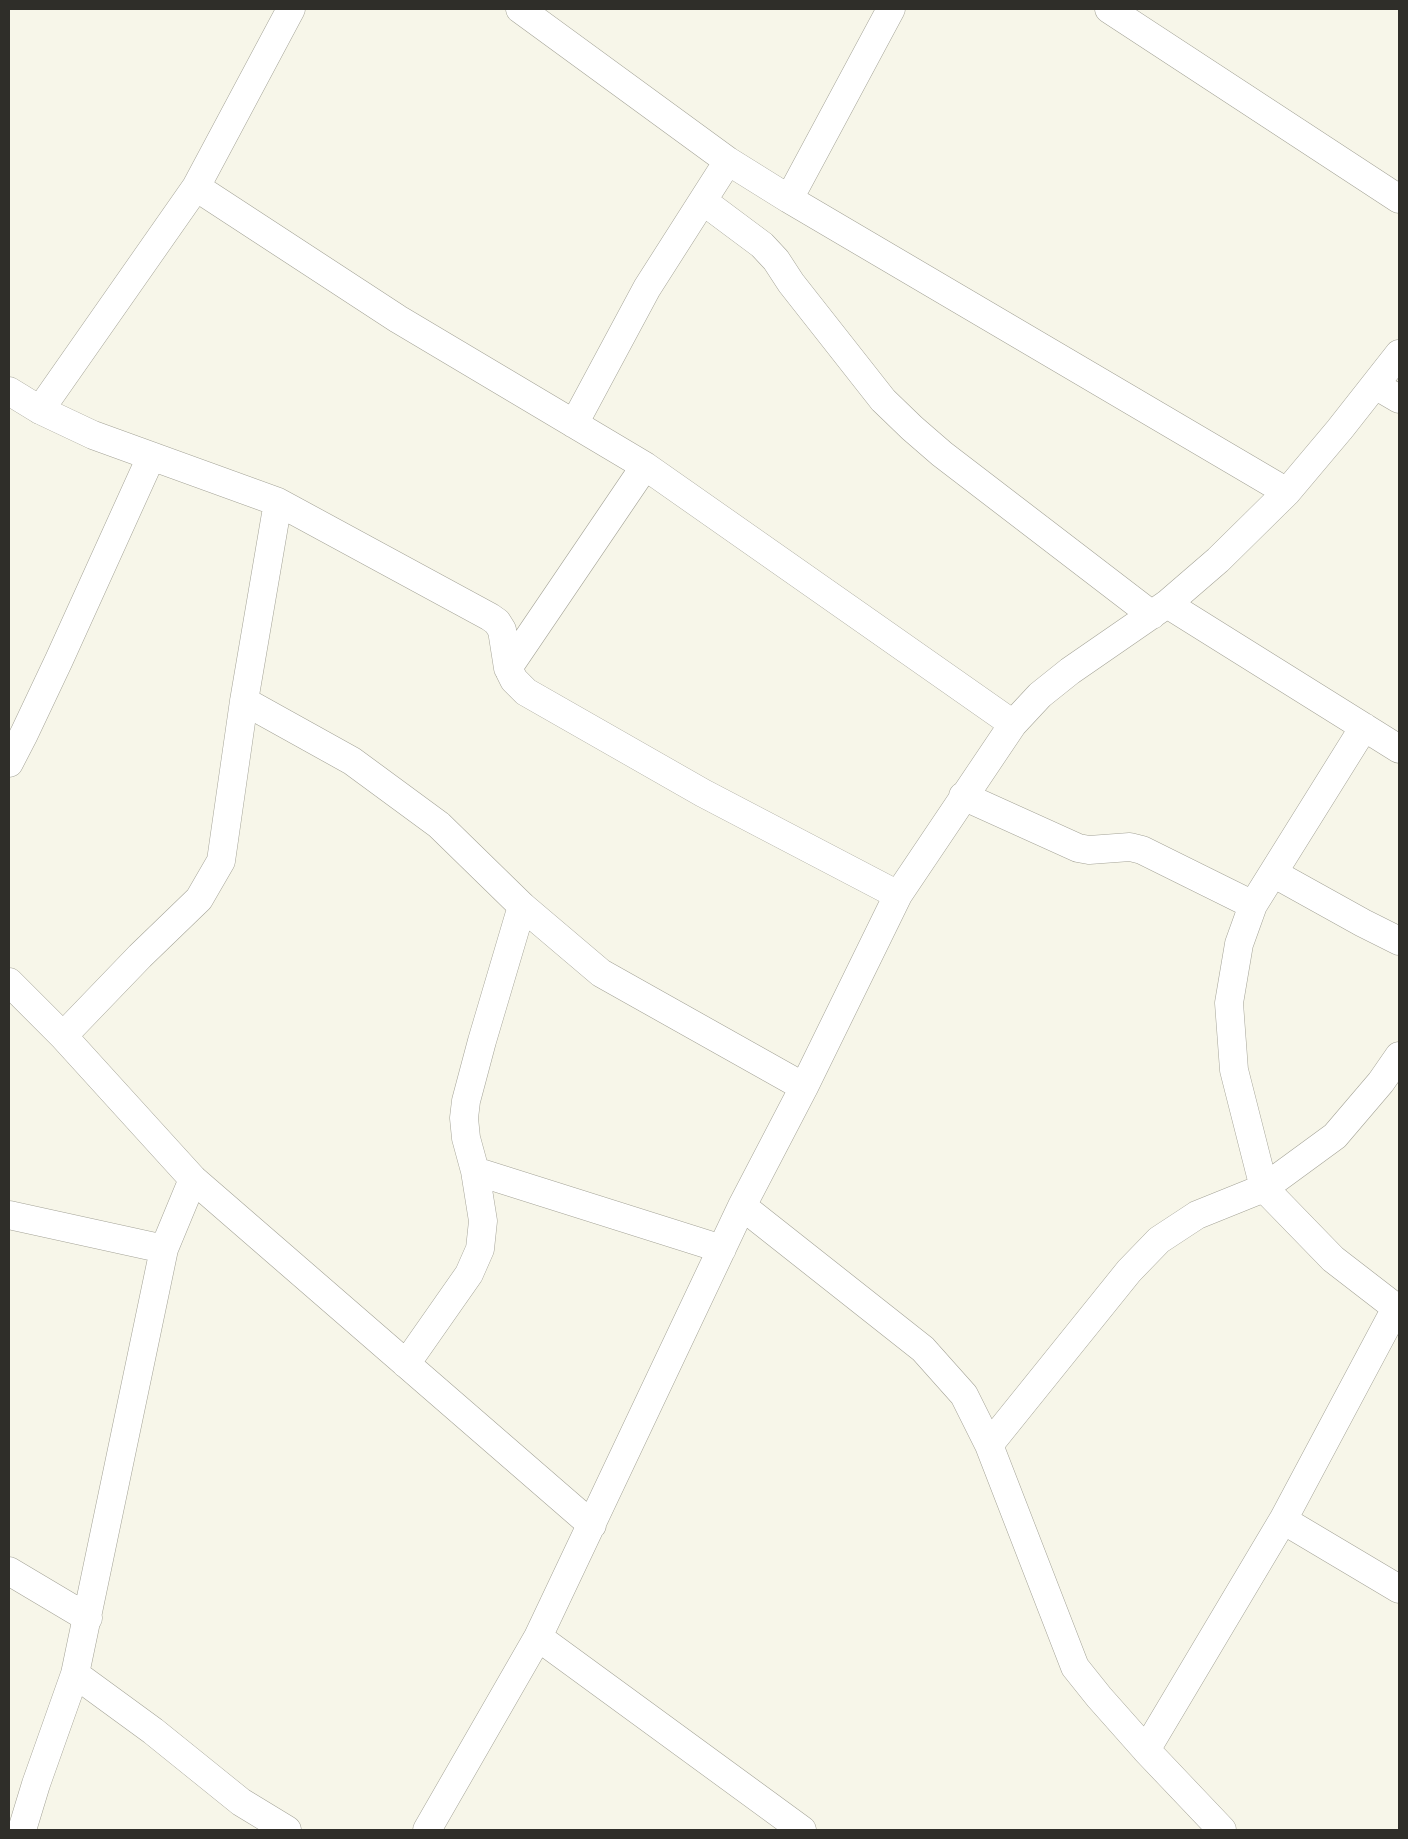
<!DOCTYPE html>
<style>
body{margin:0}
#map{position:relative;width:1408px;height:1839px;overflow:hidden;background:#f7f6e9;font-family:Merriweather,serif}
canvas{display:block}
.frame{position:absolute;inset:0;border:10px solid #2f2e29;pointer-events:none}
</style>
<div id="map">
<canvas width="1408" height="1839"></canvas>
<div class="frame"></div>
</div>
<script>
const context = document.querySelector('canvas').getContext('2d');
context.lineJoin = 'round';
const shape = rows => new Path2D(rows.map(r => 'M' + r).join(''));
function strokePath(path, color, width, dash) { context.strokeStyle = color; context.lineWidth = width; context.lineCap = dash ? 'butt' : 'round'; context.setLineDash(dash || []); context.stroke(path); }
const street = shape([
 [520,9,728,161,789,199,1287,492],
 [1109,9,1399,199],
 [196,187,398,319,645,466,1013,724],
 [789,199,891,9],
 [703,201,762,245,776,260,791,283,883,400,912,428,942,454,1152,615],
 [1375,385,1399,399],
 [9,391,40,410,93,435,278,502,490,617,497,622,502,630,508,668,514,680,526,692,703,793,898,895],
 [40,410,196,187,291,9],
 [574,424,647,288,728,161],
 [1167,604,1399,749],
 [508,668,645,466],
 [244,701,352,761,439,825,522,906,601,973,804,1087],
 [1364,727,1253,905,1239,944,1229,1003,1234,1070,1264,1188,1333,1259,1399,1310],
 [9,763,24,734,59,660,151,457],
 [963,796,1078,848,1089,850,1130,847,1142,850,1253,905],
 [1273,873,1363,923,1399,941],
 [9,982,63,1036,193,1179,592,1525],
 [63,1036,140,956,199,899,221,861,244,701,278,502],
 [475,1171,722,1249],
 [742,1206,923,1349,964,1395,989,1445,1075,1667,1099,1697,1146,1750,1222,1830],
 [9,1215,164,1249],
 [406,1364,469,1274,480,1249,483,1221,475,1171,466,1138,464,1118,466,1101,482,1041,522,906],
 [989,1445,1129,1271,1159,1240,1197,1215,1264,1188,1335,1136,1381,1082,1399,1056],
 [1283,1520,1399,1589],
 [9,1571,88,1618],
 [538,1637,802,1830],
 [75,1674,153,1731,241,1802,287,1830],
 [1146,1750,1283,1520,1396,1308],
 [22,1830,36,1784,75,1674,164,1249,193,1179],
 [427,1830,538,1637,742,1206,804,1087,898,895,1013,724,1040,695,1070,671,1167,604,1218,560,1287,492,1340,429,1399,354]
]);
strokePath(street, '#a4a397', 29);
strokePath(street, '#fff', 28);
</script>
